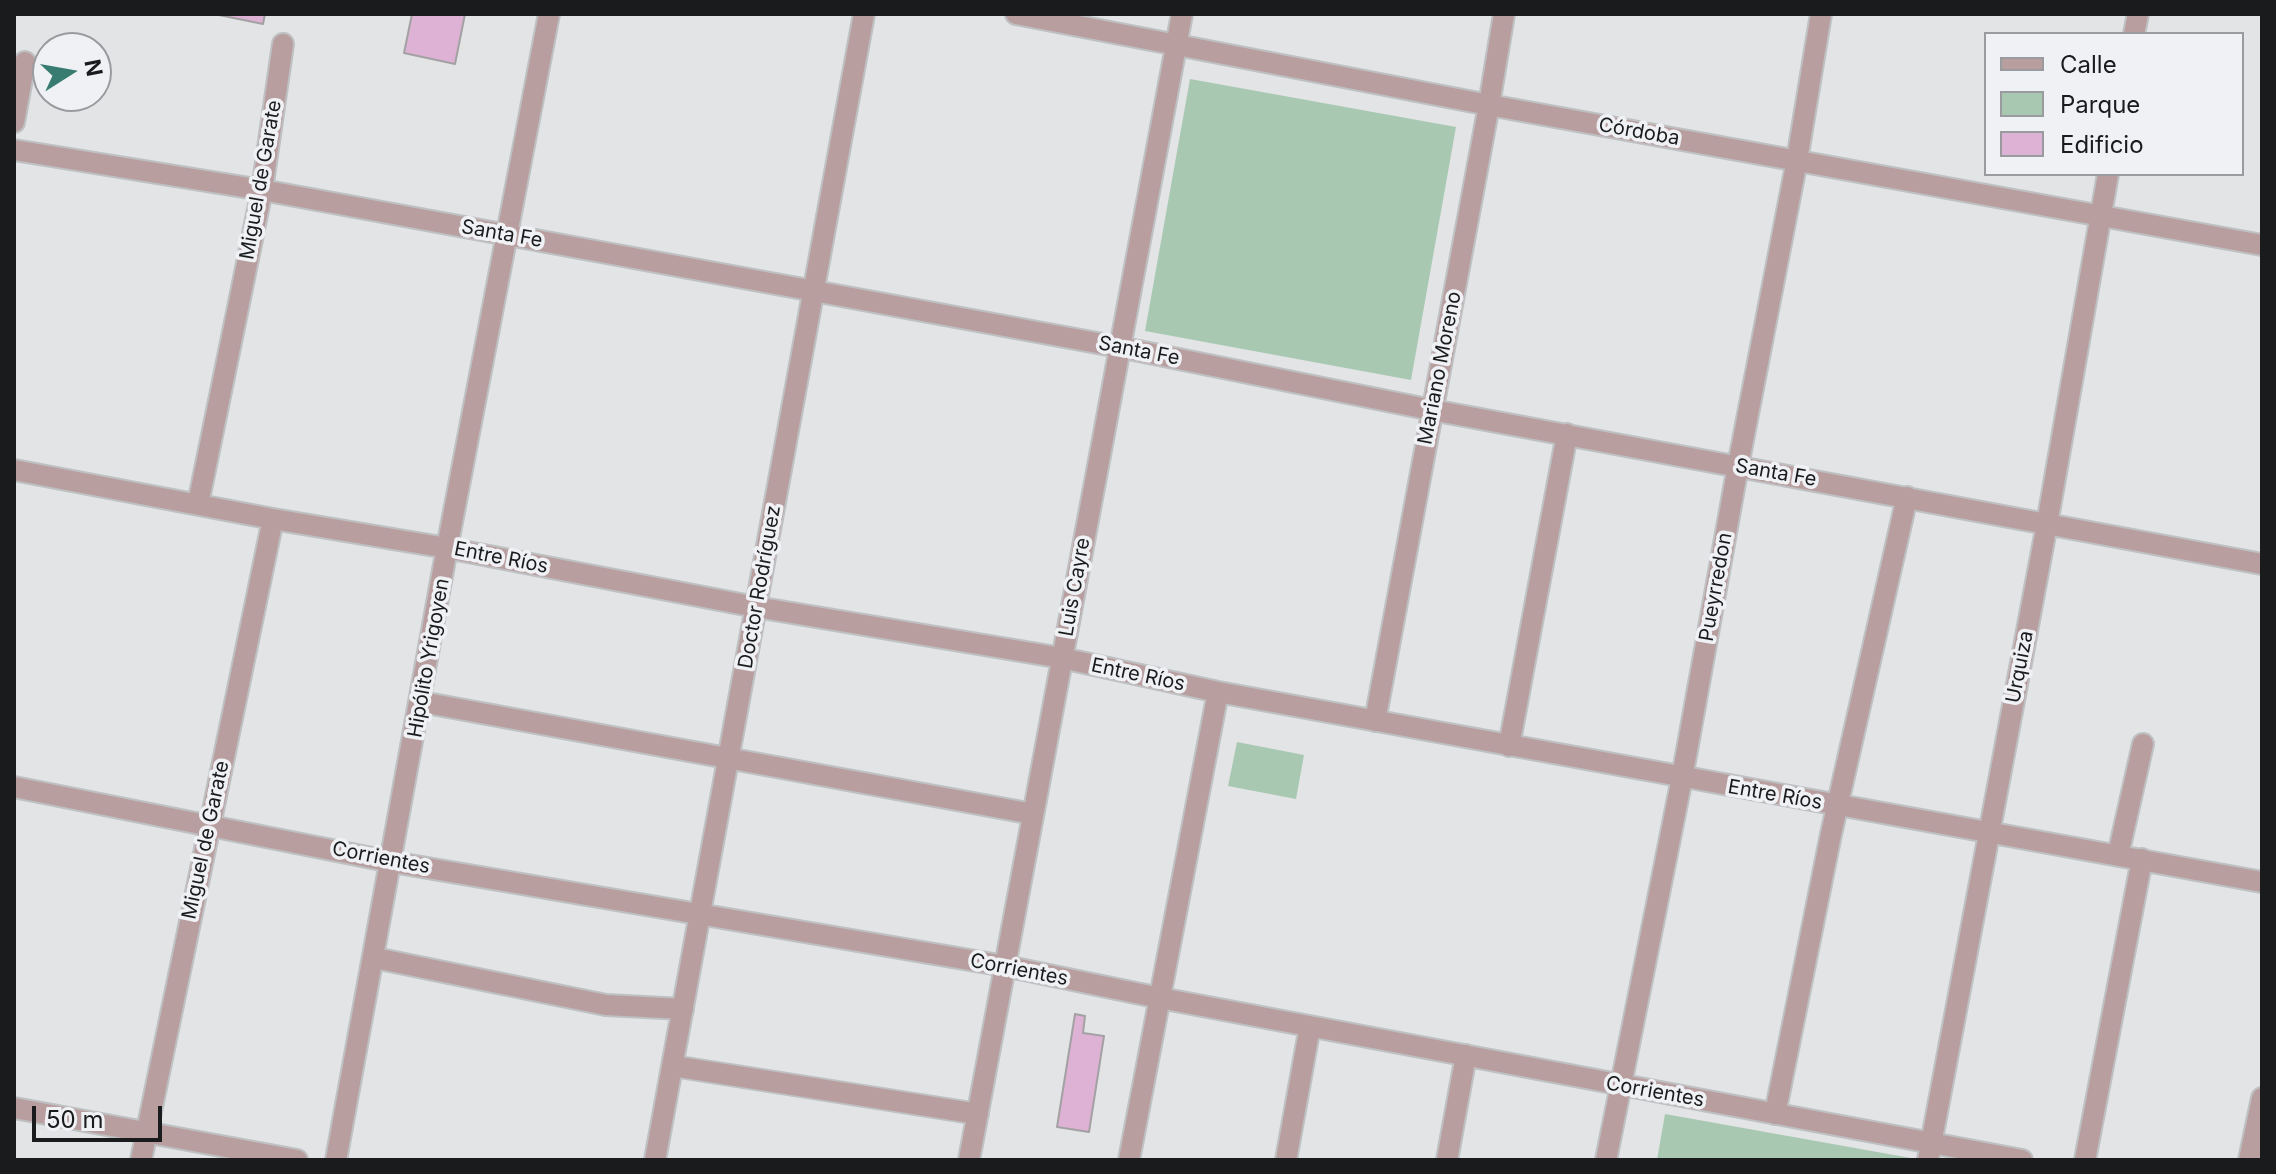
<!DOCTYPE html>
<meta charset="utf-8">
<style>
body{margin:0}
#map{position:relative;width:2276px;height:1174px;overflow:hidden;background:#e2e4e6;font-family:Inter,sans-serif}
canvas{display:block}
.frame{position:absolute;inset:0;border:16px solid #1a1b1c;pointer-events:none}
.legend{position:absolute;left:1984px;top:32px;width:260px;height:144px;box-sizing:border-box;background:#eff1f4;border:2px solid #9a9b9e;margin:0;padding:10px 14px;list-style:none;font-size:24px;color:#1a1b1c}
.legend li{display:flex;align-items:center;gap:16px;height:40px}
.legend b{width:40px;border:2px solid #9a9b9e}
.north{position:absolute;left:32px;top:32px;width:80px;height:80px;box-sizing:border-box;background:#eff1f4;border:2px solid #9a9b9e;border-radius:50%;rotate:79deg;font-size:22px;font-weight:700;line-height:32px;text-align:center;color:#1a1b1c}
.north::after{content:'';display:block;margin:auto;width:28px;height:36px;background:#387c71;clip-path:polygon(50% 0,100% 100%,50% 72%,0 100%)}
.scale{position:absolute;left:32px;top:1106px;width:130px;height:36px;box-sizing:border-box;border:4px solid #1a1b1c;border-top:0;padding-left:10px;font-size:24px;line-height:28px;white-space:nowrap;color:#1a1b1c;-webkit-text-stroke:6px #eff1f4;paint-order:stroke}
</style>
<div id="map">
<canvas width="2276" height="1174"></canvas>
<div class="frame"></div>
<ul class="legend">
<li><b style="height:10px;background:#b89e9f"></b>Calle</li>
<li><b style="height:22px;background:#a9c8b2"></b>Parque</li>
<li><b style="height:22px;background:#ddb2d5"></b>Edificio</li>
</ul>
<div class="north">N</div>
<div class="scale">50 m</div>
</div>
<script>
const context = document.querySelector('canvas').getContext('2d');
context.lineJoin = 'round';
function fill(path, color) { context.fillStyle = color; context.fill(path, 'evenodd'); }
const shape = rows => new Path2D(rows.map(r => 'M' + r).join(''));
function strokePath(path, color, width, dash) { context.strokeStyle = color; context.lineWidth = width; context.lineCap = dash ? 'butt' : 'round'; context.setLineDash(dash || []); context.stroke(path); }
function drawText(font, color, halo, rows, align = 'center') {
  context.font = font + ' Inter,sans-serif'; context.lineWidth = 7; context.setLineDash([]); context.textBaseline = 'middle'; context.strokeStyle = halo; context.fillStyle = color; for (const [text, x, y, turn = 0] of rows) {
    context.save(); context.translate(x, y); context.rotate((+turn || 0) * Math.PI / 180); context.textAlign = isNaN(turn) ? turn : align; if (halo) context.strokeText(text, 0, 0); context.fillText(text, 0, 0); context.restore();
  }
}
fill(shape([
 [1190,79,1456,127,1411,380,1145,331],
 [1237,742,1304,755,1296,799,1228,786],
 [1665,1114,1922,1160,1657,1160]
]), '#a9c8b2');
const building = shape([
 [214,14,265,14,263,24,214,14],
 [412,14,465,14,455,64,404,53,412,14],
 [1075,1014,1085,1016,1083,1033,1104,1036,1089,1132,1057,1127,1075,1014]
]);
fill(building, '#ddb2d5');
strokePath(building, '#a4a1a3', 2);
const minor = shape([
 [1016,14,1489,105,2262,245],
 [2134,34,2138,14],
 [14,122,25,62],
 [14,150,262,190,814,291,1119,347,1432,410,2262,564],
 [14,470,273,519,447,548,756,607,1062,658,1218,692,2262,882],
 [198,504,262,190,283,44],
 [421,702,1033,814],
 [1375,721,1489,105,1504,14],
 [1509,746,1567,434],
 [14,787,392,862,1005,966,1160,998,2022,1160],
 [2118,855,2143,744],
 [375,958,606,1005,683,1009],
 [673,1066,978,1114],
 [14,1108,297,1160],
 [1775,1114,1831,834,1907,497],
 [141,1160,273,519],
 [336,1160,447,548,549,14],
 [655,1160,864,14],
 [969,1160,1182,14],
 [1129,1160,1218,692],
 [1286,1160,1310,1026],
 [1447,1160,1466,1055],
 [1606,1160,1682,778,1738,466,1797,160,1821,14],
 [1928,1160,2047,524,2108,174],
 [2085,1160,2142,859],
 [2249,1160,2262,1098]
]);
strokePath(minor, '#bec0c2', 24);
strokePath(minor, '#b89e9f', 20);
drawText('20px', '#1a1b1c', '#eff1f4', [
 ["Córdoba",1639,132,10],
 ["Miguel de Garate",261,180,-80],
 ["Santa Fe",502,234,10],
 ["Santa Fe",1139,351,11],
 ["Mariano Moreno",1440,368,-79],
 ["Santa Fe",1776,473,10],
 ["Entre Ríos",501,558,11],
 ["Doctor Rodríguez",760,587,-80],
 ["Luis Cayre",1075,587,-80],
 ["Pueyrredon",1716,587,-80],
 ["Hipólito Yrigoyen",429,658,-80],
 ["Urquiza",2020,667,-79],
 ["Entre Ríos",1138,675,12],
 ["Entre Ríos",1775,795,10],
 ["Miguel de Garate",206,840,-78],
 ["Corrientes",381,858,11],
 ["Corrientes",1019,970,11],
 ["Corrientes",1655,1092,10]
]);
</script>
